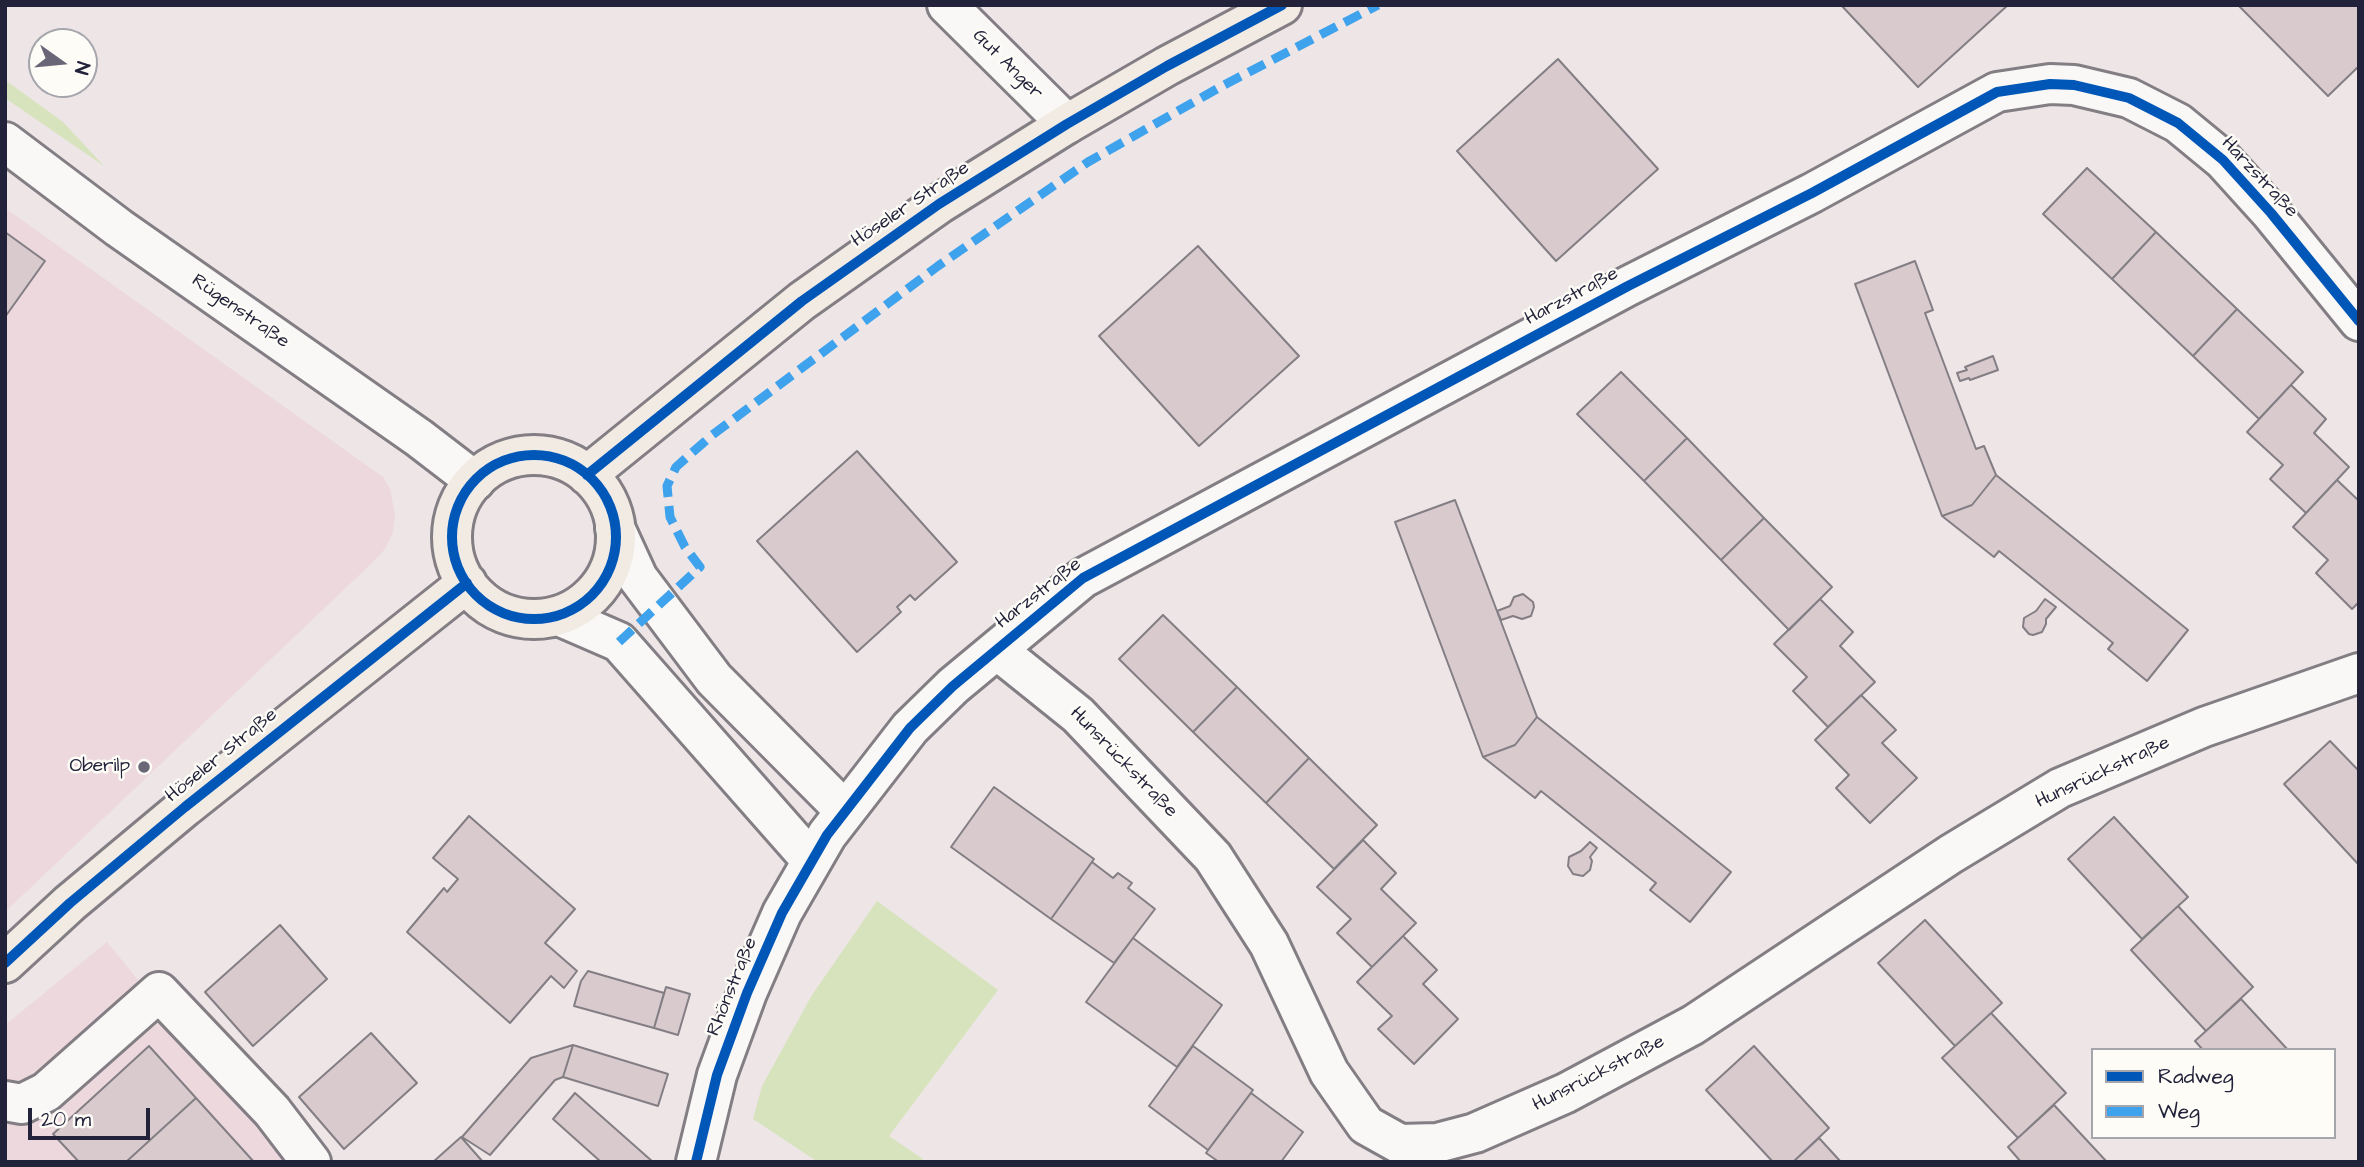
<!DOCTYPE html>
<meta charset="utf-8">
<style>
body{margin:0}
#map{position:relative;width:2364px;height:1167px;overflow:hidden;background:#eee5e6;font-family:"Architects Daughter",sans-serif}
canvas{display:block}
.frame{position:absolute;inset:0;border:7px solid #22223b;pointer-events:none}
.legend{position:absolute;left:2091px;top:1048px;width:245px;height:91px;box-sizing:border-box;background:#fdfcf7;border:2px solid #a5a5ac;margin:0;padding:9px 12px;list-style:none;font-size:21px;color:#22223b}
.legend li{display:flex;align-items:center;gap:14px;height:35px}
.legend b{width:35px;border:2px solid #a5a5ac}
.north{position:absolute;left:28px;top:28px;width:70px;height:70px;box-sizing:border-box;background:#fdfcf7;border:2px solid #a5a5ac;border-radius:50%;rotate:105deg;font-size:19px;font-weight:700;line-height:28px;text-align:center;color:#22223b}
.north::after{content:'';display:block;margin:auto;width:24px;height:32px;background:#696677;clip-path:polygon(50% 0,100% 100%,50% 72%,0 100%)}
.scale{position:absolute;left:28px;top:1108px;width:122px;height:32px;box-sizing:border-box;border:4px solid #22223b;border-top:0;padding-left:9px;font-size:21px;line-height:24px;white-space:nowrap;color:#22223b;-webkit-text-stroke:5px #fdfcf7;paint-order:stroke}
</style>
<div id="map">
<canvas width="2364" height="1167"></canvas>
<div class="frame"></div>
<ul class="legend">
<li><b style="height:9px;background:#0057b8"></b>Radweg</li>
<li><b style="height:9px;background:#3ea2ec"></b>Weg</li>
</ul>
<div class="north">N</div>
<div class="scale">20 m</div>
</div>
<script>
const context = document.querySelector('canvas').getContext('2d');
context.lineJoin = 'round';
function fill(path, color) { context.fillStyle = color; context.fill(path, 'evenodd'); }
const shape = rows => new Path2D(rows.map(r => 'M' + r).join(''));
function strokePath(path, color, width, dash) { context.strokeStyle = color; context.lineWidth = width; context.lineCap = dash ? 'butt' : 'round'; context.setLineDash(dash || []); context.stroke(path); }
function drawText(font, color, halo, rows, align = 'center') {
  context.font = font + ' "Architects Daughter",sans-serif'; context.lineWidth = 5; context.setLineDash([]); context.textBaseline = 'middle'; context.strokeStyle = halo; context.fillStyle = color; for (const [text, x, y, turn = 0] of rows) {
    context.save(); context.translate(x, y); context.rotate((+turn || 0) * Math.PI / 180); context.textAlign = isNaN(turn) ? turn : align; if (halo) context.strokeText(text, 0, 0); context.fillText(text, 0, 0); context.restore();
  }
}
fill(shape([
 [5,208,383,477,390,489,395,515,393,532,385,549,373,562,5,912],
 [107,942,286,1162,5,1162,5,1025]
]), '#ecd8dd');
fill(shape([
 [5,80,63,122,104,166,5,98],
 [877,901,998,990,889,1136,923,1159,920,1162,818,1162,753,1119,762,1086,812,995]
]), '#d6e3bc');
const building = shape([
 [1841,5,2008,5,1918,87,1841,5],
 [2238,5,2359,5,2359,66,2328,96,2238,5],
 [1558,59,1658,169,1556,261,1457,151,1558,59],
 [2087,168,2156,232,2112,279,2043,214,2087,168],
 [5,232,45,261,5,317,5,232],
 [2156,232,2237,309,2193,356,2112,279,2156,232],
 [1198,246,1299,356,1199,446,1099,336,1198,246],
 [1915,261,1933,310,1925,313,1976,449,1984,446,1996,475,1972,505,1942,516,1855,284,1915,261],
 [2237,309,2303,372,2259,419,2193,356,2237,309],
 [1993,356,1998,370,1970,380,1969,378,1960,381,1957,373,1967,370,1965,367,1993,356],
 [1621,372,1687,438,1644,481,1577,414,1621,372],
 [2291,385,2326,419,2314,433,2349,467,2306,513,2270,479,2283,465,2247,432,2291,385],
 [1687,438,1764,518,1721,560,1644,481,1687,438],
 [857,451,957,562,915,600,910,595,897,607,901,612,857,652,757,541,857,451],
 [1996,475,2188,630,2147,681,2108,649,2113,643,1999,551,1994,557,1942,516,1972,505,1996,475],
 [2337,480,2359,501,2359,602,2352,609,2316,573,2328,560,2293,527,2337,480],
 [1455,500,1537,717,1515,745,1483,757,1395,522,1455,500],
 [1764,518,1832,587,1789,630,1721,560,1764,518],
 [1523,594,1533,602,1534,607,1531,616,1522,619,1513,616,1501,620,1497,611,1510,606,1514,597,1523,594],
 [1820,599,1853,632,1840,646,1875,682,1828,727,1793,691,1807,677,1774,644,1820,599],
 [2045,599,2056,607,2046,619,2046,624,2042,632,2033,635,2029,634,2023,627,2024,618,2036,611,2045,599],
 [1163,615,1237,687,1193,732,1119,659,1163,615],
 [1237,687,1309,758,1266,803,1193,732,1237,687],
 [1861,695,1896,730,1882,743,1917,778,1870,823,1836,788,1849,775,1815,740,1861,695],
 [1537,717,1731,872,1690,922,1650,890,1656,883,1541,791,1535,798,1483,757,1515,745,1537,717],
 [2330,741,2359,771,2358,864,2284,784,2330,741],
 [1309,758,1377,825,1334,869,1266,803,1309,758],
 [994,787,1094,859,1051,919,951,847,994,787],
 [469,816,575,909,545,943,577,971,564,988,551,976,510,1023,407,932,444,888,447,892,458,879,433,858,469,816],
 [2114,817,2188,897,2142,939,2068,859,2114,817],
 [1363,840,1396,873,1381,889,1416,923,1372,967,1337,933,1351,919,1317,887,1363,840],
 [1590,842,1597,848,1590,857,1592,861,1590,870,1583,876,1573,874,1568,866,1569,857,1581,851,1590,842],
 [1092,862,1113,878,1118,873,1132,883,1128,888,1155,909,1114,963,1051,919,1092,862],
 [2178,906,2253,987,2206,1031,2131,950,2178,906],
 [1925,920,2002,1003,1955,1046,1878,963,1925,920],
 [280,925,327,979,253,1046,205,992,280,925],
 [1403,936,1437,970,1423,984,1458,1019,1414,1064,1378,1029,1392,1016,1357,982,1403,936],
 [1133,938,1222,1005,1177,1067,1086,1002,1133,938],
 [588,971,664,993,654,1028,574,1006,581,981,588,971],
 [666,987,690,994,678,1035,654,1028,666,987],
 [2241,999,2288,1050,2203,1050,2195,1041,2241,999],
 [1991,1013,2066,1093,2018,1138,1942,1058,1991,1013],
 [371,1033,417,1083,344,1149,299,1097,371,1033],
 [573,1045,668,1074,658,1106,563,1077,573,1045],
 [573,1045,563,1077,555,1080,490,1155,462,1137,531,1058,573,1045],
 [149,1046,196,1098,126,1162,79,1162,53,1134,149,1046],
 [1193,1046,1253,1090,1208,1150,1149,1106,1193,1046],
 [1754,1046,1829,1128,1793,1162,1773,1162,1706,1090,1754,1046],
 [575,1093,653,1162,601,1162,553,1119,575,1093],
 [1251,1093,1303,1132,1281,1162,1219,1162,1206,1153,1251,1093],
 [196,1098,254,1162,126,1162,196,1098],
 [2054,1105,2107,1162,2021,1162,2008,1147,2054,1105],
 [461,1137,483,1162,433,1162,461,1137],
 [1819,1138,1841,1162,1793,1162,1819,1138]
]);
fill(building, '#d9cace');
strokePath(building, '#827e84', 2);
const minor = shape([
 [947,5,1067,124],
 [5,142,119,228,419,438,475,481],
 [615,528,638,578,714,679,845,811],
 [559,616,619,642,811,860],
 [997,650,1078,715,1213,857,1269,944,1329,1072,1366,1125,1400,1144,1437,1143,1475,1133,1566,1093,1693,1025,1951,854,2060,788,2204,727,2359,673],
 [5,1101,22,1104,46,1092,159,992,272,1111,311,1162],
 [696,1162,717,1075,747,993,782,913,827,835,910,728,953,686,1083,578,1628,286,1812,193,1997,92,2050,84,2074,85,2129,98,2178,123,2223,160,2271,213,2359,321]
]);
const major = shape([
 '452 537a82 82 0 1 1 164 0a82 82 0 1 1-164 0Z',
 [587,475,802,301,939,204,1067,124,1167,66,1282,5],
 [5,963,70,903,185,807,467,583]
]);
strokePath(minor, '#827e84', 44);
strokePath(major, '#827e84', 44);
strokePath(minor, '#f9f8f6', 38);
strokePath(major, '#f1ebe4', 38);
strokePath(shape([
 [619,642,700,567,685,547,670,517,667,486,676,467,711,436,938,266,1088,162,1222,86,1378,5]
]), '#3ea2ec', 9, [18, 9]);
strokePath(shape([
 '452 537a82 82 0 1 1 164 0a82 82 0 1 1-164 0Z',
 [587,475,802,301,939,204,1067,124,1167,66,1282,5],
 [5,963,70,903,185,807,467,583],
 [696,1162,717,1075,747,993,782,913,827,835,910,728,953,686,1083,578,1628,286,1812,193,1997,92,2050,84,2074,85,2129,98,2178,123,2223,160,2271,213,2359,321]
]), '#0057b8', 10);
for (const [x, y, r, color] of [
 [144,767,7,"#696677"]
]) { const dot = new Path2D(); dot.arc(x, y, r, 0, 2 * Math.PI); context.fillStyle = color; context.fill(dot); strokePath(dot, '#fdfcf7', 2.5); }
drawText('19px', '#22223b', '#fdfcf7', [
 ["Gut Anger",1007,65,45],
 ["Harzstraße",2259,178,47],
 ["Höseler Straße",911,205,-34],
 ["Harzstraße",1572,297,-28],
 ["Rügenstraße",240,312,35],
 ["Harzstraße",1039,594,-38],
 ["Höseler Straße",222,756,-39],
 ["Hunsrückstraße",1123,763,46],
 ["Hunsrückstraße",2103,773,-25],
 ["Rhönstraße",733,987,-68],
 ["Hunsrückstraße",1599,1074,-27]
]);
drawText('19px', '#22223b', '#fdfcf7', [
 ["Oberilp",130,767]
], 'right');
</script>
